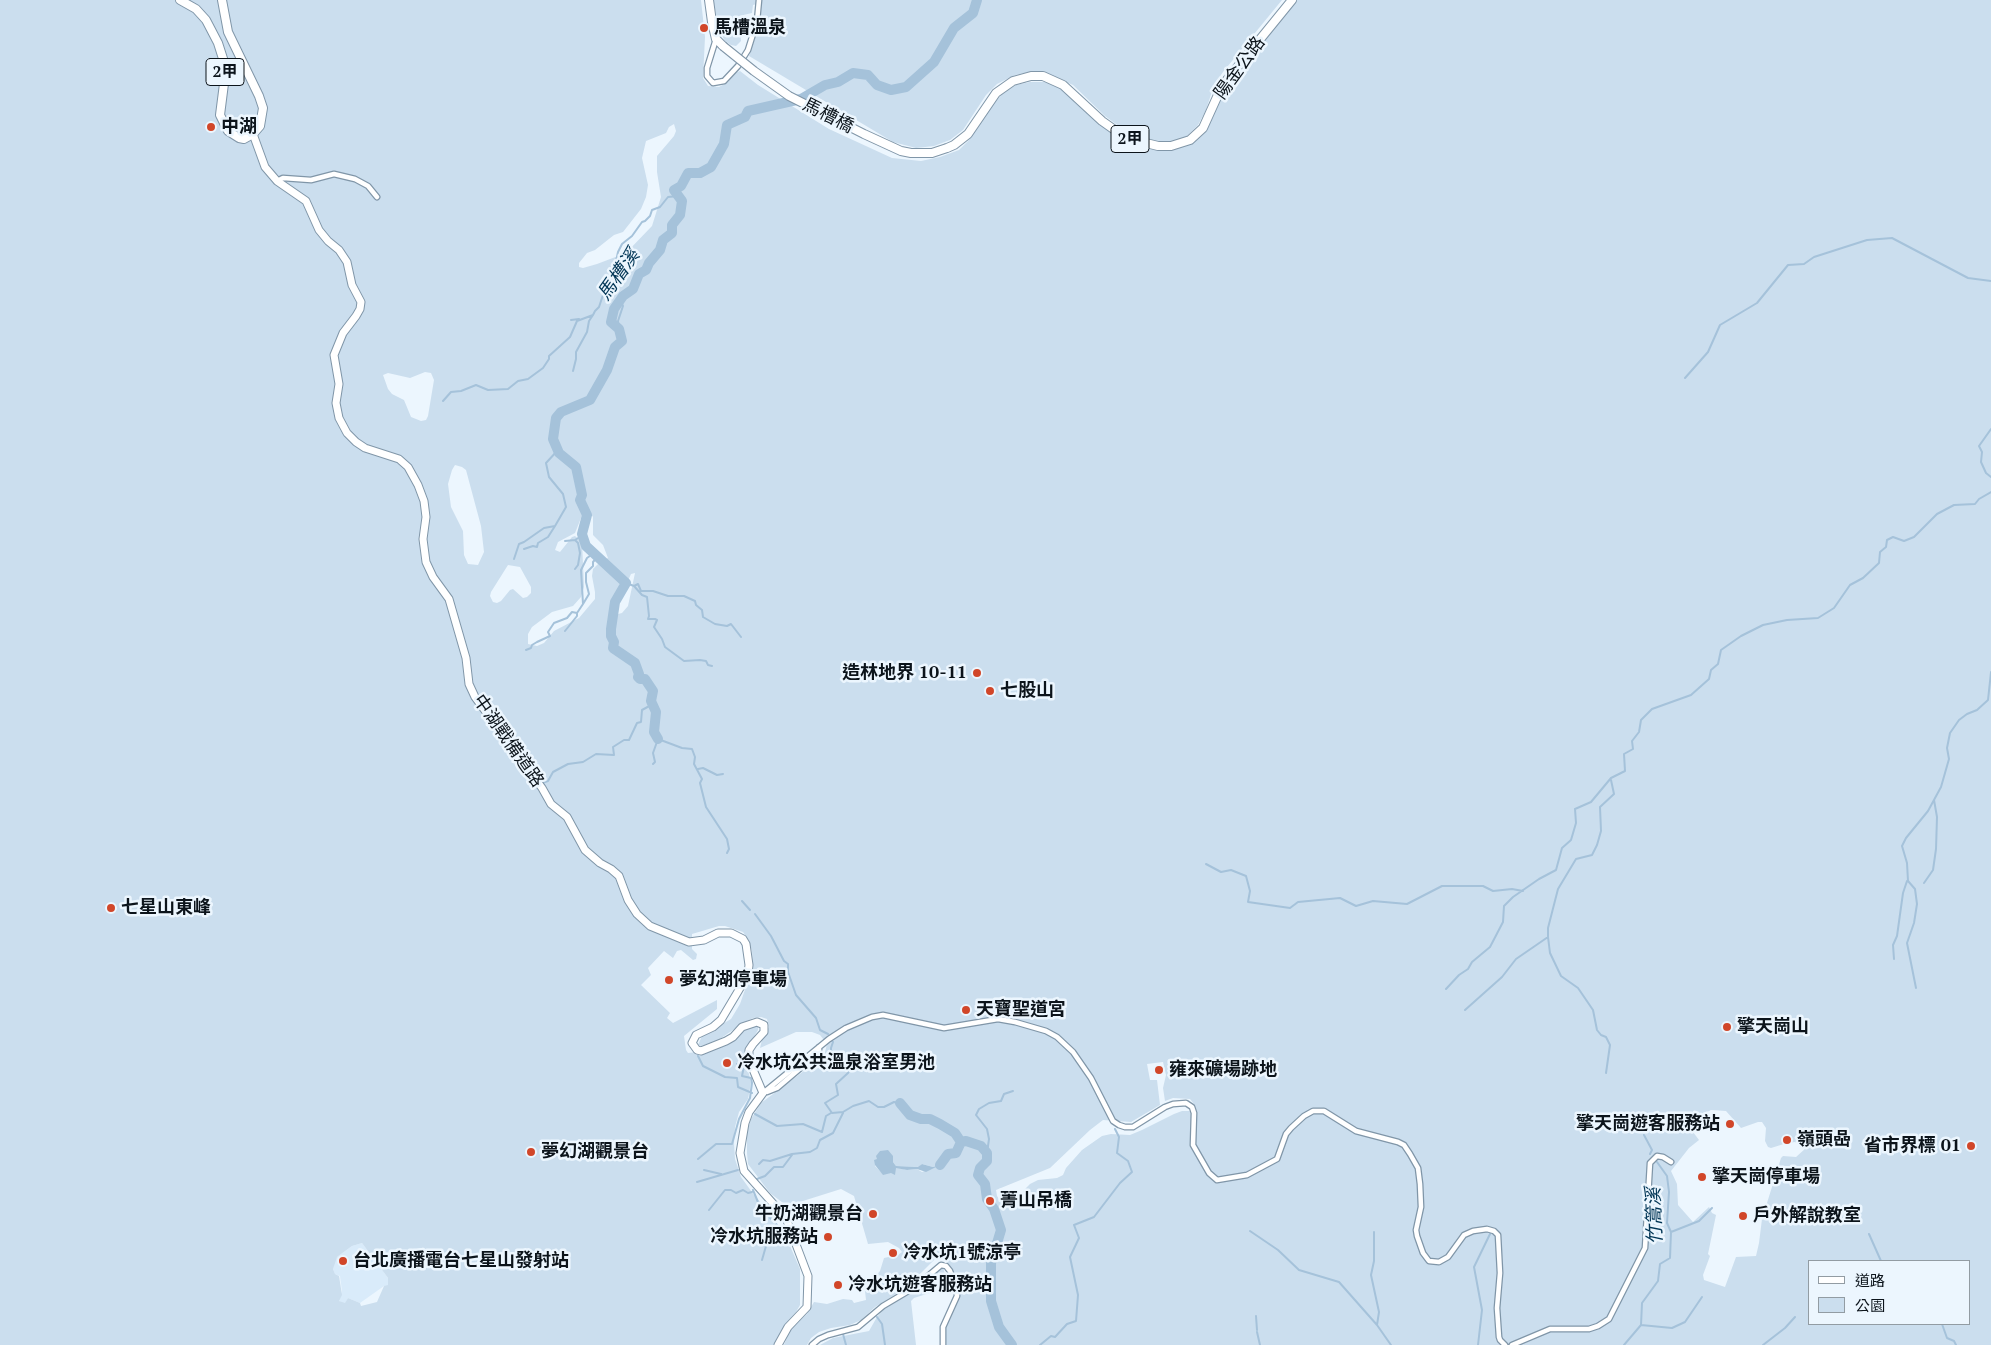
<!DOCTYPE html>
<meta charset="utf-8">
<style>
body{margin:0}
#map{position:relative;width:1991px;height:1345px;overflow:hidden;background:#ecf6fe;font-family:"PT Serif","Noto Sans TC",serif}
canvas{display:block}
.legend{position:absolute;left:1808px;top:1260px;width:162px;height:65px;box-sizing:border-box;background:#ecf6fe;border:1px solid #929ca3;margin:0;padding:6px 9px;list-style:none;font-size:15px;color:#0c141b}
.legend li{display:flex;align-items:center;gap:10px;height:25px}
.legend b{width:25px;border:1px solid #929ca3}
</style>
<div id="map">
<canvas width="1991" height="1345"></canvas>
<ul class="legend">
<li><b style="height:6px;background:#fff"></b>道路</li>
<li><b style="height:14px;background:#cbdeee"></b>公園</li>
</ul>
</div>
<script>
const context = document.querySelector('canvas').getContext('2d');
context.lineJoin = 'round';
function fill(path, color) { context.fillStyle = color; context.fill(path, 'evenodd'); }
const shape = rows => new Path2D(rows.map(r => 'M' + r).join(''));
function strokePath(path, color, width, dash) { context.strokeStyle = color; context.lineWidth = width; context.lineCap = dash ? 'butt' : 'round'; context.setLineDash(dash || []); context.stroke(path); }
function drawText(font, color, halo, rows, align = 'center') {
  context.font = font + ' "PT Serif","Noto Sans TC",serif'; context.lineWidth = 5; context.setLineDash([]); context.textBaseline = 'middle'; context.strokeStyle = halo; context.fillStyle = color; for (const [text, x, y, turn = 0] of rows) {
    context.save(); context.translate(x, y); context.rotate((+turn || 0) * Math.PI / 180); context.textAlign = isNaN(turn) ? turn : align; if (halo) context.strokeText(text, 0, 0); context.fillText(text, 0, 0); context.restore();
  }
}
fill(shape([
 [362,1243,388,1278,388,1286,384,1286,360,1303,348,1298,345,1304,339,1301,342,1291,340,1276,335,1274,333,1269,334,1262,337,1257,352,1246]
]), '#d9ebfa');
fill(shape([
 [0,0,701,0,705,37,703,78,708,86,719,87,728,82,735,73,740,71,758,85,829,129,892,158,921,161,940,157,959,150,969,140,987,111,1002,94,1016,85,1030,82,1044,82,1056,85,1114,133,1133,144,1156,150,1174,149,1193,142,1225,87,1295,0,1991,0,1991,1345,946,1345,946,1325,959,1293,945,1257,940,1256,935,1259,907,1287,875,1307,861,1320,850,1325,831,1328,819,1332,811,1338,807,1345,784,1345,791,1328,807,1314,814,1302,827,1304,843,1299,852,1300,854,1303,866,1300,865,1291,869,1290,866,1282,873,1279,880,1271,884,1258,898,1255,902,1252,899,1248,888,1242,868,1244,854,1196,841,1189,787,1206,770,1193,748,1164,747,1153,747,1132,751,1119,761,1103,824,1056,827,1044,820,1035,812,1032,796,1032,760,1048,762,1040,769,1027,767,1019,761,1017,753,1018,743,1023,717,1041,701,1046,698,1045,702,1036,731,1019,740,1004,753,967,752,951,748,939,743,932,725,926,719,926,692,934,692,949,697,954,696,959,693,960,681,950,677,951,673,958,664,951,648,968,651,975,641,985,670,1013,667,1018,673,1023,717,1000,717,1009,684,1036,686,1050,688,1053,697,1052,729,1044,742,1031,755,1026,758,1027,758,1030,744,1053,751,1083,748,1099,739,1112,735,1127,734,1143,735,1159,741,1177,754,1195,771,1214,787,1239,800,1269,800,1305,796,1312,785,1324,775,1345,0,1345],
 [674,124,676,131,674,136,657,156,657,172,661,197,652,226,626,253,597,264,583,268,579,267,579,263,587,253,595,250,614,235,623,232,641,209,646,197,648,185,642,158,646,141,666,133,669,127],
 [425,372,431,373,434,380,428,416,426,420,421,421,411,417,404,400,392,394,388,389,383,375,388,373,410,378],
 [455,465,462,467,466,470,481,526,484,552,478,565,468,564,464,555,463,531,451,507,448,484,452,470],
 [589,511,593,517,593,535,603,545,608,558,599,563,593,569,592,576,595,592,595,599,579,618,554,631,544,643,537,646,528,644,528,634,532,627,552,612,573,606,581,597,584,587,582,542,575,536,572,537,560,552,555,550,558,542,575,533,583,513],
 [508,565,520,567,531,587,531,593,527,597,523,598,513,589,510,590,501,601,497,603,493,602,490,596,491,592],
 [635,573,628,606,622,613,618,614,616,611,617,605,631,574],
 [1163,1062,1166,1075,1163,1088,1165,1101,1173,1098,1190,1099,1194,1104,1196,1111,1182,1111,1174,1114,1142,1130,1130,1135,1111,1134,1102,1136,1082,1150,1066,1168,1063,1175,1057,1178,1038,1180,1030,1184,1024,1190,1023,1194,1017,1197,999,1199,997,1196,996,1190,1050,1168,1090,1130,1103,1120,1131,1122,1160,1105,1157,1080,1150,1080,1147,1064],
 [1711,1110,1726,1111,1741,1128,1758,1122,1762,1122,1766,1128,1765,1141,1768,1147,1771,1148,1787,1143,1795,1142,1806,1148,1796,1157,1783,1156,1781,1158,1762,1219,1759,1243,1756,1256,1736,1257,1725,1287,1704,1280,1703,1275,1710,1256,1708,1254,1716,1215,1712,1213,1709,1207,1693,1222,1678,1205,1677,1184,1671,1171,1689,1148,1699,1140,1693,1132,1705,1113],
 [878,1157,893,1162,896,1166,919,1167,922,1164,933,1167,937,1166,922,1172,917,1169,907,1170,896,1167,883,1174,875,1166],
 [362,1243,388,1278,388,1285,384,1286,377,1302,361,1306,360,1303,348,1298,345,1303,339,1301,342,1295,339,1276,335,1274,333,1269,337,1257,352,1246],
 [1810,1261,1970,1261,1970,1324,1810,1324],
 [713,0,1282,0,1223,72,1214,85,1206,110,1198,125,1185,138,1179,141,1164,144,1146,140,1120,127,1105,116,1073,85,1042,72,1029,72,1015,75,997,84,986,95,963,130,950,140,934,146,916,148,893,142,749,56,761,14,761,7,757,4,753,5,752,13,739,16,741,41,736,46,731,45,725,41,720,32],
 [943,1268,950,1289,933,1292,914,1298,911,1301,916,1345,820,1345,833,1338,869,1331,877,1317,883,1310,917,1288,935,1271]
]), '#cbdeee');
fill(shape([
 [888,1150,893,1156,893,1162,896,1166,918,1167,922,1164,933,1167,940,1165,926,1172,917,1169,907,1170,896,1168,895,1175,891,1173,883,1175,875,1165,874,1160,877,1159,876,1156,880,1151]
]), '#a5c2da');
strokePath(shape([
 [571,320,579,319],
 [619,329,618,321,623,306,620,300],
 [573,371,576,359,576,352,587,332,589,321,593,315],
 [1685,378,1708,352,1720,325,1757,303,1788,265,1804,264,1814,257,1867,240,1892,238,1968,278,1991,281],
 [443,401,451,392,461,391,476,385,488,390,508,389,518,381,528,379,543,368,549,359,549,356,570,337,577,321,593,315,595,311,599,307,606,286,612,280,618,252,622,244,632,236,642,222,645,221,650,216,652,210,660,207,668,197,678,196],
 [1991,429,1979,446,1982,452,1981,462,1986,473,1991,477],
 [565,541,575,540],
 [524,549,533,546,537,547,538,543,548,537,555,526],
 [514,559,519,544,524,542,544,528,555,526,566,507,563,494,549,477,546,463,558,450],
 [575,569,578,565,580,553,578,543,575,540,583,535],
 [626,583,634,586,642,595,647,597,649,616,648,619,655,619,657,620,654,627,662,639,665,647,684,661,700,660,706,661,708,665,712,666],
 [634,586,638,584,641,591,653,591,668,596,684,596,695,601,696,605,702,610,703,617,715,624,727,626,731,624,741,637],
 [583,604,589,594,586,582,586,573,593,566,593,562,598,556],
 [565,631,577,616,577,613],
 [526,650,531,648,532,645,537,642,550,636,548,632,554,623,567,618,572,612,577,613,583,604,581,570,587,558,594,553],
 [653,764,655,762,653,753,658,739,682,748,692,749,695,757,694,764,702,779,700,783,706,807,727,839,729,849,727,853],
 [698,769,703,768,717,775,723,774],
 [542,783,548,781,553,772,568,764,583,762,596,754,614,755,613,747,624,740,629,740,637,723,641,722,642,710,653,704],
 [1206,864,1221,872,1231,870,1246,876,1250,891,1248,902,1290,908,1298,902,1340,898,1356,906,1373,901,1407,904,1442,886,1483,886,1493,891,1512,889,1523,891],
 [1924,883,1933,870,1936,849,1937,817,1934,800],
 [742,901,750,910],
 [755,914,771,936,784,961,788,964,788,972,796,995,816,1018,820,1030,828,1034],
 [1548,937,1550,953,1561,976,1578,988,1593,1010,1597,1030,1601,1035,1606,1037,1610,1045,1606,1073],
 [1894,959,1893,945,1897,936,1903,893,1907,881],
 [1916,988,1907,943,1914,923,1917,904,1915,889,1908,881,1907,863,1902,846,1906,838,1928,811,1941,787,1949,759,1947,748,1950,733,1959,720,1967,714,1977,710,1988,700,1991,672],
 [1446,989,1459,975,1468,969,1472,962,1490,947,1503,922,1504,906,1513,897,1539,879,1556,870,1562,848,1571,840,1576,823,1575,809,1591,802,1611,778,1625,771,1624,754,1633,749,1632,741,1639,732,1641,720,1652,709,1691,695,1709,679,1711,670,1718,664,1721,650,1741,636,1763,625,1787,620,1818,618,1834,608,1850,585,1863,578,1879,563,1880,552,1886,547,1887,540,1893,537,1904,541,1914,537,1937,514,1954,505,1975,504,1979,499,1991,492],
 [1465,1010,1502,977,1516,959,1548,937,1548,928,1558,889,1576,859,1592,855,1597,845,1601,831,1600,807,1614,794,1611,780],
 [832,1041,833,1042,831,1048,831,1051,843,1056,851,1068,848,1073,836,1084,838,1095,825,1103,832,1113,843,1112,853,1106,869,1101,878,1107,884,1107,894,1102,900,1103],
 [698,1056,703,1066,725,1077,737,1078,738,1087,752,1093],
 [755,1114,777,1126,803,1124,822,1132,826,1116,831,1113],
 [1644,1135,1652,1150,1650,1154],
 [987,1153,989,1139,987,1129,976,1115,979,1109,989,1103,1001,1101,1004,1094,1013,1091],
 [698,1159,716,1144,732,1144,739,1119,750,1098,752,1083,751,1078,742,1076,744,1066,737,1064],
 [759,1164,763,1160,770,1161,792,1154,810,1152,817,1148,820,1140,833,1133,843,1113],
 [704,1170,721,1174],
 [757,1179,765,1176,774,1167,783,1167,792,1155],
 [697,1182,738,1170],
 [753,1190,760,1207,777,1225,769,1242,766,1246,762,1260],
 [709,1210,725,1190,731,1190,736,1193,743,1190,748,1193,752,1192],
 [1250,1231,1278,1250,1299,1270,1339,1282,1377,1325,1391,1345],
 [1374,1232,1374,1261,1371,1275,1379,1312,1377,1325],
 [1671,1232,1699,1221,1712,1208],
 [1869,1234,1881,1261],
 [1256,1316,1257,1330],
 [877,1317,882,1324,885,1345],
 [1942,1324,1947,1338,1954,1341,1956,1345],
 [1641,1325,1672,1328,1685,1322,1702,1297],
 [1257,1332,1260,1345],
 [843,1334,846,1345],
 [1040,1345,1051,1336,1055,1337,1067,1324,1076,1321,1078,1295,1070,1257,1079,1238,1074,1225,1094,1217,1120,1183,1132,1172,1128,1161,1117,1153,1119,1137,1115,1129],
 [1478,1345,1482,1310,1474,1267,1490,1234],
 [1624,1345,1641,1325,1642,1303,1658,1281,1660,1264,1670,1258,1671,1232,1667,1223,1669,1192,1667,1176,1657,1162],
 [1763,1345,1785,1328,1795,1317]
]), '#a5c2da', 2);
strokePath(shape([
 [658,739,654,732,656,712,651,701,653,691,645,679,640,679,638,677,639,674,635,663,613,648,614,642,611,636,611,629,615,602,626,583,586,546,582,534,587,515,580,500,582,495,576,467,559,453,553,439,556,418,561,412,590,400,607,370,615,347,622,341,619,329,611,322,614,309,623,296,633,289,639,274,646,270,649,263,660,250,663,240,672,233,672,225,680,215,682,201,674,190,681,186,688,173,700,173,711,167,724,144,727,125,745,117,748,111,801,99,825,85,838,82,853,73,868,75,877,85,891,90,906,87,934,62,954,28,973,13,977,0],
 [900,1103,910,1115,921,1119,930,1119,940,1124,955,1133,961,1142],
 [940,1165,948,1154,956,1153,961,1142,966,1141,981,1146,987,1153,987,1161,980,1168,978,1175,985,1184,987,1199,994,1209,1001,1230,991,1263,991,1301,999,1327,1012,1345]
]), '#a5c2da', 10);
const street = shape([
 [716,39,707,68,707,76,713,83,724,81,738,66,748,50,757,21,759,0],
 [277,181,283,178,311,180,334,174,355,179,368,186,377,197],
 [803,1062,814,1056,819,1051,819,1047],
 [767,1092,777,1088,810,1060],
 [763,1093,829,1039,846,1028,872,1017,883,1015,944,1028,998,1019,1015,1022,1046,1031,1057,1037,1073,1052,1091,1078,1113,1121,1119,1125,1125,1127,1133,1127,1165,1107,1173,1104,1186,1103,1192,1107,1194,1113,1193,1145,1209,1173,1217,1180,1247,1175,1277,1159,1286,1134,1291,1128,1304,1116,1313,1111,1324,1111,1356,1131,1398,1142,1404,1145,1410,1154,1418,1168,1420,1184,1421,1207,1416,1230,1417,1236,1423,1253,1429,1261,1439,1262,1448,1257,1464,1235,1473,1231,1487,1229,1494,1231,1498,1235,1500,1273,1497,1308,1499,1337,1500,1340,1505,1345],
 [812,1345,819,1339,828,1335,858,1327,883,1306,915,1287,941,1265,946,1266,950,1271,957,1290,957,1296,943,1327,943,1345],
 [1512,1345,1550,1329,1589,1329,1598,1326,1609,1319,1645,1248,1650,1163,1657,1156,1663,1157,1671,1162]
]);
const secondary = shape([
 [253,134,265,167,277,181,306,201,319,230,328,241,339,250,347,262,352,285,361,302,360,309,356,316,343,333,334,355,339,384,336,403,339,418,347,433,356,442,365,448,399,459,408,467,418,485,424,501,426,517,423,539,426,562,433,577,449,599,466,658,469,684,475,697,542,788,551,804,567,817,585,850,600,863,611,869,619,876,628,900,637,914,650,926,689,942,704,940,718,933,731,933,743,939,746,944,749,965,748,973,743,983,721,1020,713,1027,696,1035,692,1043,697,1050,701,1051,726,1041,733,1037,742,1027,757,1022,764,1025,764,1032,753,1044,749,1050,749,1060,763,1093,749,1112,745,1123,740,1153,744,1171,786,1218,808,1276,807,1307,788,1327,778,1345]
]);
const primary = shape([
 [180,0,196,9,206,20,218,43,226,68,220,115,228,131,239,138,244,139,253,134,260,126,263,108,259,96,228,32,222,0],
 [709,0,712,22,716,39,723,46],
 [947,148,954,145,968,134,996,93,1013,81,1031,76,1043,76,1063,85,1102,121,1126,138,1158,146,1171,146,1190,140,1203,128,1222,86,1292,0]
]);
strokePath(street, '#8096a8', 7);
strokePath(secondary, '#8096a8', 9);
strokePath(primary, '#8096a8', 10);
strokePath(street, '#fff', 4.5);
strokePath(secondary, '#fff', 7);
strokePath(primary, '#fff', 8);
const primaryBridge = shape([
 [723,46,754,71,789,96,864,134,901,151,911,153,932,153,947,148]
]);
strokePath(primaryBridge, '#8096a8', 10, []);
strokePath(primaryBridge, '#fff', 8);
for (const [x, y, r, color] of [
 [704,28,5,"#d14629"],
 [211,127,5,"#d14629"],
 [977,673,5,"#d14629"],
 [990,691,5,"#d14629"],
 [111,908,5,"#d14629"],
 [669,980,5,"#d14629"],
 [966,1010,5,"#d14629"],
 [1727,1027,5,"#d14629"],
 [727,1063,5,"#d14629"],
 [1159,1070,5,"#d14629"],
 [1730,1124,5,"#d14629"],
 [1787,1140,5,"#d14629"],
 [1971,1146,5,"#d14629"],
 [531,1152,5,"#d14629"],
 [1702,1177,5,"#d14629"],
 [990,1201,5,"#d14629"],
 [873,1214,5,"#d14629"],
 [1743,1216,5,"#d14629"],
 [828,1237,5,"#d14629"],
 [893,1253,5,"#d14629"],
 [343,1261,5,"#d14629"],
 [838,1285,5,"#d14629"]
]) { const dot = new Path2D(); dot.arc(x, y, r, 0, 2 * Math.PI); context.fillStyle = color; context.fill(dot); strokePath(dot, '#ecf6fe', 2); }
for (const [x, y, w] of [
 [225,72,38],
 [1130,139,38]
]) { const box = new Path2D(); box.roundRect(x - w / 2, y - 13.5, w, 27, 4); context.fillStyle = '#ecf6fe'; context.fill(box); strokePath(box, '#0c141b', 1); }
drawText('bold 16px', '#0c141b', null, [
 ["2甲",225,72],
 ["2甲",1130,139]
]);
drawText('bold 18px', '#0c141b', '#ecf6fe', [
 ["馬槽溫泉",714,28],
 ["中湖",221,127],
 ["造林地界 10-11",967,673,"right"],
 ["七股山",1000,691],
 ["七星山東峰",121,908],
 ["夢幻湖停車場",679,980],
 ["天寶聖道宮",976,1010],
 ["擎天崗山",1737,1027],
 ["冷水坑公共溫泉浴室男池",737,1063],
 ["雍來礦場跡地",1169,1070],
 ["擎天崗遊客服務站",1720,1124,"right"],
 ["嶺頭喦",1797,1140],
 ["省市界標 01",1961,1146,"right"],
 ["夢幻湖觀景台",541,1152],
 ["擎天崗停車場",1712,1177],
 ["菁山吊橋",1000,1201],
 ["牛奶湖觀景台",863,1214,"right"],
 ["戶外解說教室",1753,1216],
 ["冷水坑服務站",818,1237,"right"],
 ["冷水坑1號涼亭",903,1253],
 ["台北廣播電台七星山發射站",353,1261],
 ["冷水坑遊客服務站",848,1285]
], 'left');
drawText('18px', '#0c141b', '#ecf6fe', [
 ["陽金公路",1240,68,-54],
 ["馬槽橋",828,116,27],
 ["中湖戰備道路",508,741,55]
]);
drawText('italic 19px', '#013555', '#ecf6fe', [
 ["馬槽溪",619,275,-55],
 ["竹篙溪",1655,1216,-92]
]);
</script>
